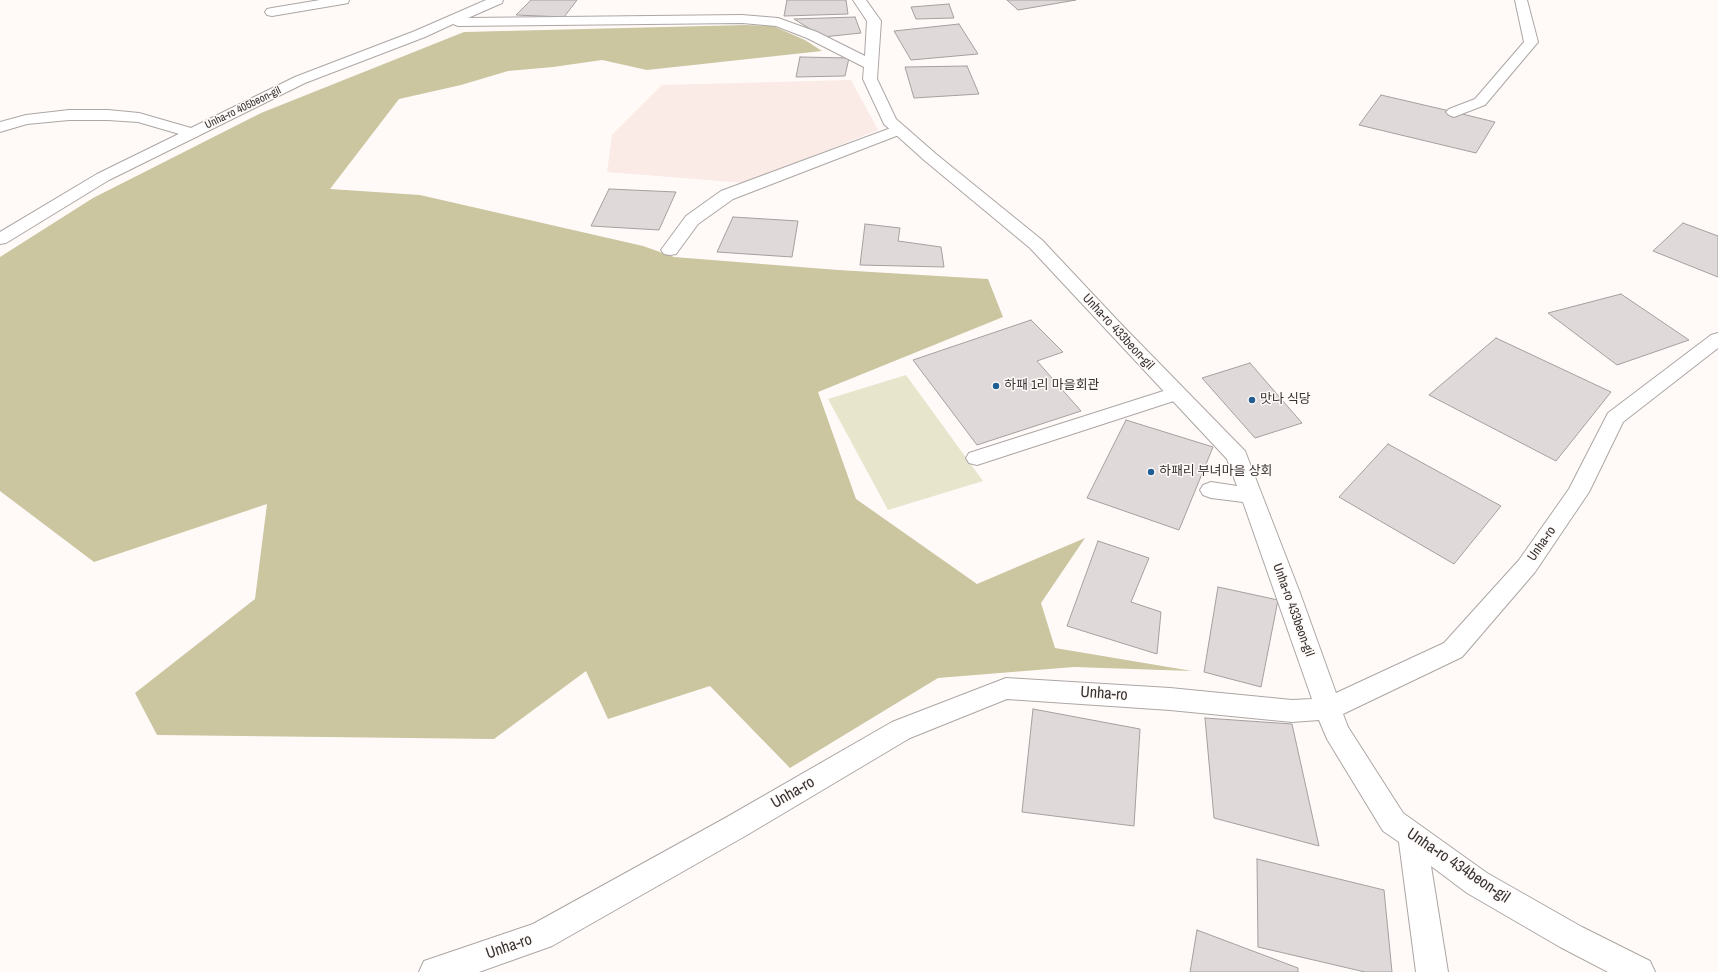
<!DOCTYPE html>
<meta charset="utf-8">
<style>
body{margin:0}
canvas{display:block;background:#fffaf8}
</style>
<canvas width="1718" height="972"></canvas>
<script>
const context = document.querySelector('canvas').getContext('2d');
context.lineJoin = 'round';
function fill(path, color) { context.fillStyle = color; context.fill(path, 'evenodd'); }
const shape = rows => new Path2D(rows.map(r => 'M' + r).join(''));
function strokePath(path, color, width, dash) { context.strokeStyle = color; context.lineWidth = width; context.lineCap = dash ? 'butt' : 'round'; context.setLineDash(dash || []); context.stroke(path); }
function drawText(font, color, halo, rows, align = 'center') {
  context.font = font + ' "Archivo Narrow","Noto Sans KR",sans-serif'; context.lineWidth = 3; context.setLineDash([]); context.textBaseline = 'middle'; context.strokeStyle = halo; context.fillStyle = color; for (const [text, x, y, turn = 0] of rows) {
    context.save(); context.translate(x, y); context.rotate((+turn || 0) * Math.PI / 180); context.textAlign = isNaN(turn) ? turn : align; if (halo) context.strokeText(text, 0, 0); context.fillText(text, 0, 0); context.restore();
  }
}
fill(shape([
 [851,80,878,130,745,183,607,172,612,135,662,85]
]), '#faebe6');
fill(shape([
 [906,375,983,481,888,510,828,399]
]), '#e8e5cd');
fill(shape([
 [745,25,773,26,805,40,822,51,647,70,602,60,553,67,508,71,461,85,399,99,330,189,420,195,643,246,674,257,838,270,988,279,1003,317,818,392,856,499,977,584,1085,538,1041,603,1055,648,1192,671,1074,667,938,678,790,768,710,686,608,719,586,671,494,739,157,735,135,693,255,599,267,504,94,562,0,491,0,257,93,198,261,113,464,32]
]), '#cbc5a0');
const building = shape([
 [531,0,577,0,564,17,516,15,531,0],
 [787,0,846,0,848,14,784,16,787,0],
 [1007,0,1076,0,1018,10,1007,0],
 [949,4,954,18,916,19,911,7,949,4],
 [855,17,861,33,823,37,794,19,855,17],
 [959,24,978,54,911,60,894,31,959,24],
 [800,57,849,58,845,76,796,77,800,57],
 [967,66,979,94,914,98,905,67,967,66],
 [1381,95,1454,112,1495,122,1476,153,1359,125,1381,95],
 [609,189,676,192,659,230,591,226,609,189],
 [733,217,798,221,792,257,717,252,733,217],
 [1683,223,1718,236,1718,277,1653,251,1683,223],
 [865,224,900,228,898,241,941,247,944,267,860,265,865,224],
 [1621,294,1689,340,1617,365,1548,313,1621,294],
 [1031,320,1063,352,1037,361,1081,411,977,445,913,360,1031,320],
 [1496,338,1611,392,1556,461,1429,395,1496,338],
 [1250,363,1302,423,1255,438,1202,378,1250,363],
 [1126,420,1213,447,1179,530,1087,498,1126,420],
 [1388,444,1501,506,1454,564,1339,497,1388,444],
 [1098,541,1149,558,1131,602,1161,612,1157,654,1067,626,1098,541],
 [1218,587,1278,600,1261,687,1204,672,1218,587],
 [1033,709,1140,729,1134,826,1022,812,1033,709],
 [1205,718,1292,724,1319,846,1214,818,1205,718],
 [1257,859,1384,890,1392,972,1365,972,1258,947,1257,859],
 [1197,930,1298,968,1298,972,1190,972,1197,930]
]);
fill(building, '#dfd9d9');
strokePath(building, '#a59fa0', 1);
const service = shape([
 [320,0,349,0,348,3,343,4,272,16,267,15,265,12,267,9,272,8,320,0],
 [69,110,108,110,139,113,198,130,201,133,198,136,193,138,138,122,108,120,69,120,27,124,0,132,0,122,26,115,69,110],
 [899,125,904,127,907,130,904,133,733,199,698,224,676,254,670,255,664,254,661,250,686,216,721,191,899,125],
 [1176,387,1183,388,1186,393,1183,398,977,465,969,463,966,458,969,453,1176,387]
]);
const minor = shape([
 [486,0,503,0,502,3,468,18,742,15,778,18,817,32,865,56,867,21,853,0,866,0,881,21,877,79,896,119,936,154,1042,240,1120,323,1245,451,1300,593,1336,693,1444,643,1519,560,1569,489,1608,413,1711,335,1718,333,1718,348,1623,422,1589,492,1535,572,1462,657,1343,714,1348,727,1403,813,1487,873,1582,927,1650,961,1655,972,1608,972,1560,947,1467,893,1431,866,1448,972,1416,972,1399,842,1383,831,1327,739,1319,720,1292,722,1170,710,1007,699,910,738,747,835,552,946,479,972,419,972,424,961,533,924,727,817,892,722,1006,678,1170,688,1292,700,1312,699,1243,502,1211,498,1203,495,1200,490,1203,485,1211,482,1237,486,1227,459,1030,248,924,160,884,124,863,79,864,67,807,38,776,26,742,23,458,26,453,24,425,37,305,83,109,180,6,243,0,244,0,232,97,174,295,77,415,31,486,0],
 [1515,0,1527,0,1538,42,1485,105,1459,115,1454,117,1449,115,1446,112,1449,109,1475,99,1524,42,1515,0]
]);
strokePath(service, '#aca6a4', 2);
strokePath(minor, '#aca6a4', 2);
fill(service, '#fff');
fill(minor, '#fff');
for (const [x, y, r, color] of [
 [996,386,4,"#205d93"],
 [1252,400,4,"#205d93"],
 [1151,472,4,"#205d93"]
]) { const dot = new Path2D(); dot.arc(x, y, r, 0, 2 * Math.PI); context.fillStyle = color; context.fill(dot); strokePath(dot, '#fffaf8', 1.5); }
drawText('11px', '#363433', '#fffaf8', [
 ["Unha-ro 405beon-gil",243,108,-26]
]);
drawText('13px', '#363433', '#fffaf8', [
 ["Unha-ro 433beon-gil",1118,332,47],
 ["Unha-ro",1542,544,-55],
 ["Unha-ro 433beon-gil",1293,610,70]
]);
drawText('13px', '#363433', '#fffaf8', [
 ["하패 1리 마을회관",1004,386],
 ["맛나 식당",1260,400],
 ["하패리 부녀마을 상회",1159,472]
], 'left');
drawText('16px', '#363433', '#fffaf8', [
 ["Unha-ro",1104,694,4],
 ["Unha-ro",793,793,-30],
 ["Unha-ro 434beon-gil",1458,866,34],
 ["Unha-ro",509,947,-19]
]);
</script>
